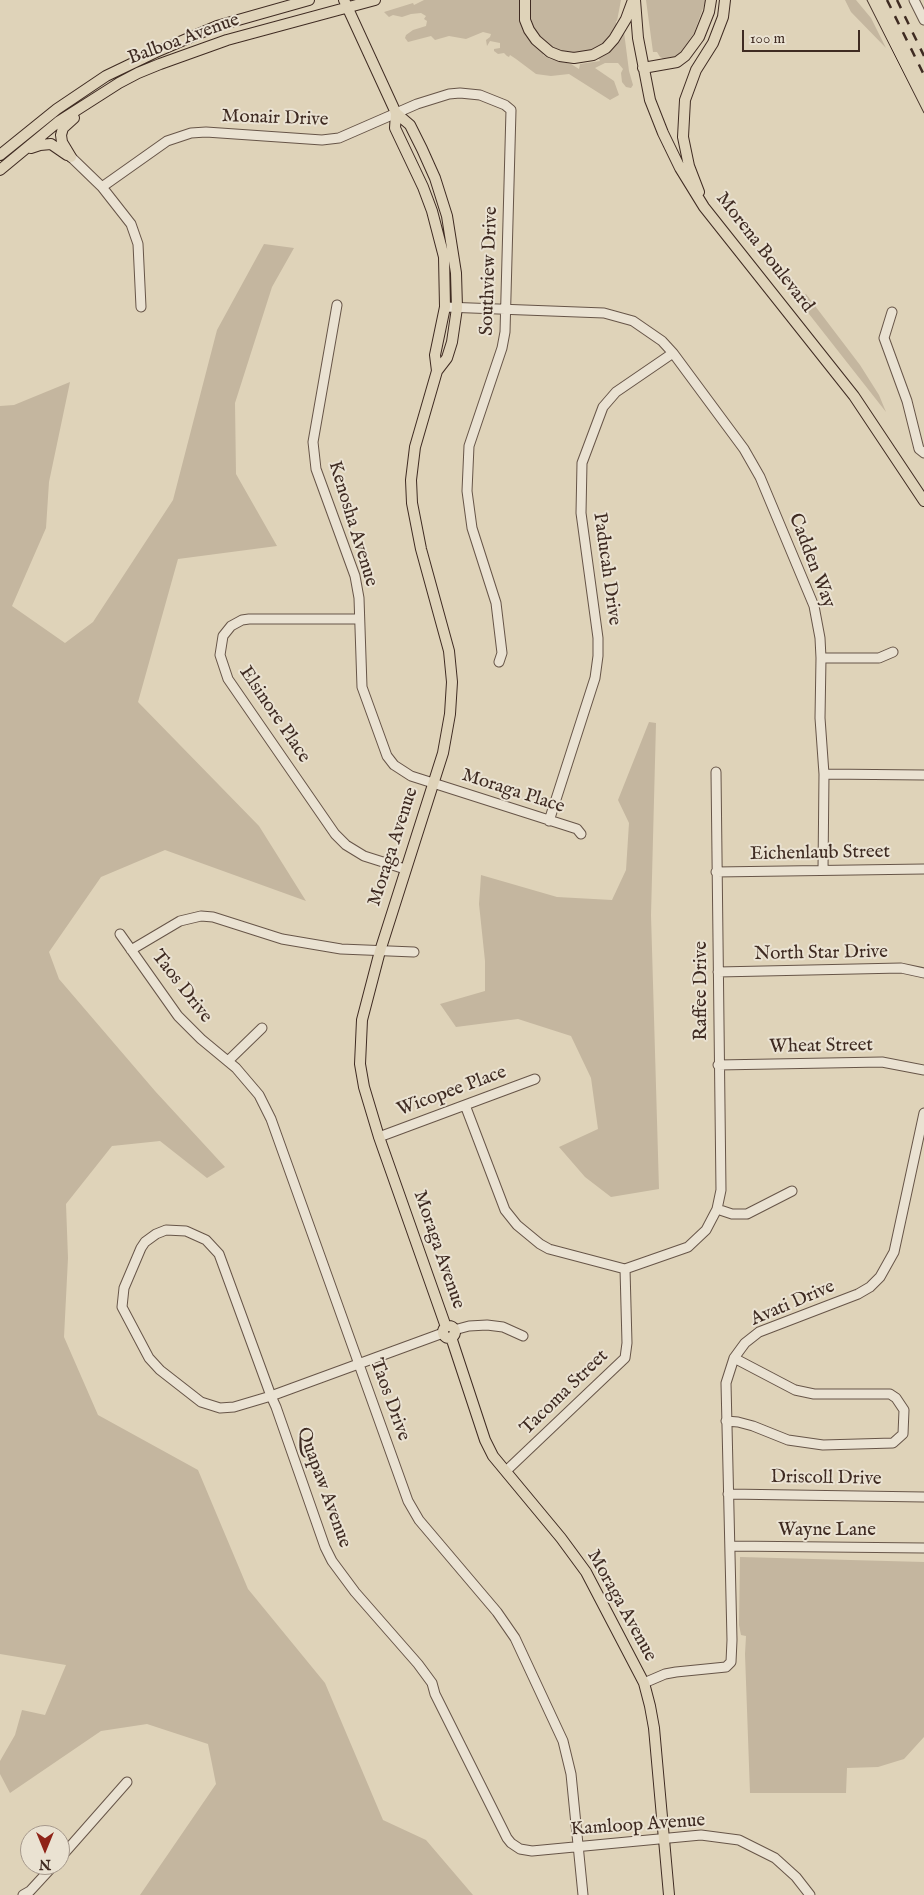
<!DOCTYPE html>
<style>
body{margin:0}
#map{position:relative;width:924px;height:1895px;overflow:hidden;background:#dfd3b9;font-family:"IM FELL English",serif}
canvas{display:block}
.north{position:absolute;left:20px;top:1825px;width:50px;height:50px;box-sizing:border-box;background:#eae2d2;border:1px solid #a6998c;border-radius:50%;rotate:180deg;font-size:14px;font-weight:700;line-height:20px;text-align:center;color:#3f2b22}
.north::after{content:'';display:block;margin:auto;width:18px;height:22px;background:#8f2418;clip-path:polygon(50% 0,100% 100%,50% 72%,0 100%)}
.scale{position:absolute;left:742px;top:30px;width:118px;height:22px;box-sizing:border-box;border:2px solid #3f2b22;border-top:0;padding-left:6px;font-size:15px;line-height:18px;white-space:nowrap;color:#3f2b22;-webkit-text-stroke:4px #eae2d2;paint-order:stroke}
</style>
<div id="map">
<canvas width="924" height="1895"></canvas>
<div class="north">N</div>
<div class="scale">100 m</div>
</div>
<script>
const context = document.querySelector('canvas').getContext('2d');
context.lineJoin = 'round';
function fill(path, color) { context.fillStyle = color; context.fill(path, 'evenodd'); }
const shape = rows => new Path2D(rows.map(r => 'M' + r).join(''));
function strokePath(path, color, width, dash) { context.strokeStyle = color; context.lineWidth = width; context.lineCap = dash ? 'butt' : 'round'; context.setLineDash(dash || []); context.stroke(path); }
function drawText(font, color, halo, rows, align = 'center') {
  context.font = font + ' "IM FELL English",serif'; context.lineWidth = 4; context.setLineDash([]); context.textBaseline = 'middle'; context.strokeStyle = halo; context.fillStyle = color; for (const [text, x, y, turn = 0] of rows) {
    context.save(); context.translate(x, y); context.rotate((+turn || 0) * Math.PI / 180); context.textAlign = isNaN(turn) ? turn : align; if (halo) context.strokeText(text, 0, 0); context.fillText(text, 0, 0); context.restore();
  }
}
fill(shape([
 [424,0,522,0,534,44,544,53,543,55,550,59,571,64,579,69,580,64,600,61,598,57,624,32,629,71,633,85,631,88,626,87,622,82,621,73,623,69,618,63,605,63,595,68,614,81,619,95,610,100,569,74,551,76,536,74,516,59,510,55,509,57,507,56,504,53,498,54,494,51,494,49,500,48,500,43,490,41,487,46,486,40,490,37,491,34,483,32,466,39,449,36,435,40,431,36,408,42,405,38,406,35,413,30,426,26,427,21,424,19,426,16,421,13,411,14,402,17,393,15,389,17,384,12,413,3,414,5],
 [531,0,621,0,617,21,616,21,616,25,607,40,601,46,584,54,556,51,541,40,532,26,530,10],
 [646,0,706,0,694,33,678,56,664,59,660,57,657,52,653,52],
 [845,0,856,0,871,18,886,48,851,12],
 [264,244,294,248,272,287,235,403,236,474,277,546,178,559,138,702,259,826,306,901,165,850,101,877,49,952,59,979,155,1091,225,1167,207,1178,160,1141,112,1146,66,1204,68,1258,64,1337,98,1415,198,1470,248,1589,325,1683,383,1820,426,1840,473,1895,140,1895,216,1784,208,1744,147,1724,101,1731,10,1793,0,1774,0,1761,15,1735,22,1710,45,1715,66,1665,0,1654,0,406,14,405,70,382,49,482,46,528,12,606,65,643,93,622,173,500,217,330],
 [806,294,860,365,879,395,886,412,798,300],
 [649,722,656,723,651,915,659,1189,611,1197,585,1177,559,1147,598,1129,591,1078,571,1036,518,1019,456,1027,440,1004,485,991,485,961,479,904,481,875,557,897,612,900,626,870,629,823,618,800],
 [740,1557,924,1562,924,1737,904,1759,878,1767,847,1768,846,1793,750,1793,745,1654,746,1636,741,1635,739,1625]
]), '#c4b69f');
const minor = shape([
 [914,0,924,20],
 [71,157,102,187,131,224,138,244,141,307],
 [102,187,167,141,191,133,206,132,322,140,339,138,417,104,449,94,460,93,480,95,505,105,511,110,505,332,502,348,469,446,467,491,472,528,496,603,502,653,499,662],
 [337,305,313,442,316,469,355,576,359,598,362,687,387,756,394,765,411,776,577,829,581,834],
 [445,307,604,313,633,321,662,341,673,353,744,449,760,477,814,606,820,638,821,658,820,718,824,774,823,870],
 [892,312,884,338,907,401,919,449,924,453],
 [359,619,249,619,242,620,231,626,223,636,220,655,228,679,335,834,346,845,364,856,405,869],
 [821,658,879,658,893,652],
 [824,774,924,775],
 [549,821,595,678,598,656,598,638,581,513,582,463,603,407,616,392,673,353],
 [716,872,924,869],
 [120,934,178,1016,201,1039,236,1068,259,1095,271,1119,408,1501,419,1520,497,1612,515,1638,563,1741,571,1774,583,1895],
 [131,950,180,921,201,916,213,917,282,939,341,949,414,952],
 [718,972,901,968,924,973],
 [228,1061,262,1028],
 [718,1065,882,1062,924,1070],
 [465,1105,505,1210,517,1225,540,1244,549,1249,625,1269,688,1247,706,1230,717,1209,721,1190,716,772],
 [379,1137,535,1079],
 [717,1209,732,1214,747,1214,792,1191],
 [454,1330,469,1326,487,1325,503,1327,523,1336],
 [443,1333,271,1396,234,1407,220,1408,201,1402,160,1370,149,1358,122,1307,124,1288,141,1248,145,1242,156,1234,166,1230,186,1231,206,1240,219,1254,267,1385,271,1396,276,1407,325,1547,332,1561,355,1592,418,1664,432,1683,435,1694,507,1838,511,1843,520,1849,532,1851,701,1835,739,1840,775,1858,796,1877,810,1895],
 [726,1421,738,1422,753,1426,788,1440,823,1445,893,1443,903,1434,904,1410,896,1398,890,1394,814,1394,795,1390,734,1358],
 [506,1471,625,1358,627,1343,625,1269],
 [728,1494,924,1497],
 [730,1546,924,1548],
 [644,1683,665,1674,676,1672,726,1667,731,1662,732,1640,726,1383,734,1358,745,1343,759,1332,858,1294,870,1287,880,1277,894,1252,924,1113],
 [60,1858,127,1782],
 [23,1895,30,1891,54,1865]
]);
const major = shape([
 [344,0,396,113,410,125,422,149,435,178,447,216,456,273,457,308,452,342,447,358,437,371],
 [525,0,525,20,529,30,536,40,550,52,560,56,574,58,593,55,606,48,614,39,626,19,633,0],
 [635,0,638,38,650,100,663,133,680,168,704,207,854,396,924,501],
 [643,68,677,62,685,56,699,37,709,12,711,0],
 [396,113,395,128,423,187,432,211,444,257,445,307,435,355,437,371,415,447,411,480,412,503,421,549,449,651,452,682,450,714,443,753,380,951,362,1020,360,1064,364,1087,379,1137,446,1327],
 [31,148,40,145,51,144,67,155],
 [0,155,57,109,106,76,156,52,217,26,309,0],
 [71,157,62,142,61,135,63,128,74,118],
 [0,170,58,122,119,83,138,73,160,64,227,40,375,0],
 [699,192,689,166,683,137,685,100,696,70,713,43,723,17,725,0],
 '443 1332a6 6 0 1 1 12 0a6 6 0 1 1-12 0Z',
 [451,1337,485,1440,493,1456,561,1538,586,1572,644,1683,650,1706,654,1728,669,1895]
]);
strokePath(minor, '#675548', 11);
strokePath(major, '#3f2b22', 12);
strokePath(minor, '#eae2d2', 9);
strokePath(major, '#dfd3b9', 10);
strokePath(shape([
 [867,0,924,113]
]), '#3f2b22', 1);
strokePath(shape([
 [887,0,924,75],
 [897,0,924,56]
]), '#3f2b22', 2.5, [9, 9]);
drawText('19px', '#3f2b22', '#eae2d2', [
 ["Balboa Avenue",184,40,-20],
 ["Monair Drive",275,119,2],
 ["Morena Boulevard",764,253,52],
 ["Southview Drive",490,271,-88],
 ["Kenosha Avenue",352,524,73],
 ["Cadden Way",811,561,69],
 ["Paducah Drive",606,569,82],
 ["Elsinore Place",274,715,56],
 ["Moraga Place",513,792,18],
 ["Moraga Avenue",394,847,-72],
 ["Eichenlaub Street",820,854,-1],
 ["North Star Drive",821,954,-1],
 ["Taos Drive",181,987,52],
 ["Raffee Drive",702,991,-90],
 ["Wheat Street",821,1047,-1],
 ["Wicopee Place",452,1092,-20],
 ["Moraga Avenue",438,1250,71],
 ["Avati Drive",793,1304,-23],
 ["Tacoma Street",565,1393,-44],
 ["Taos Drive",389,1400,70],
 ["Driscoll Drive",826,1479,1],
 ["Quapaw Avenue",323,1488,70],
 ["Wayne Lane",827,1531],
 ["Moraga Avenue",621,1606,61],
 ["Kamloop Avenue",638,1826,-4]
]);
</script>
